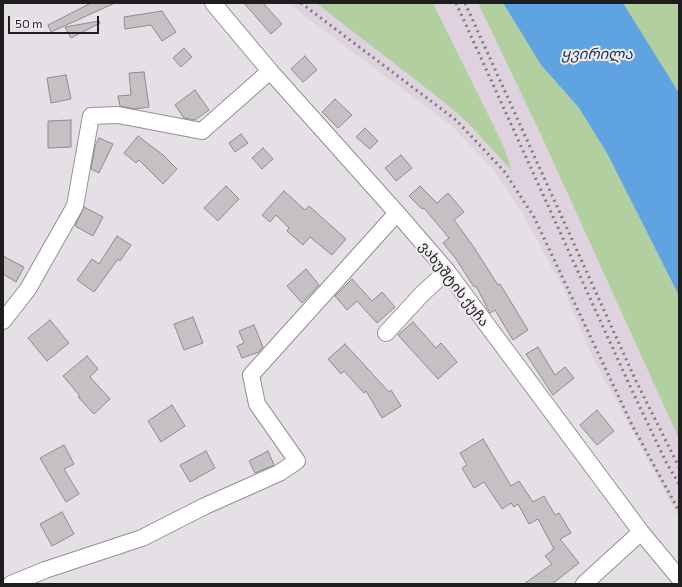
<!DOCTYPE html>
<meta charset="utf-8">
<style>
body{margin:0}
#map{position:relative;width:682px;height:587px;overflow:hidden;background:#e5e0e5;font-family:Commissioner,sans-serif}
canvas{display:block}
.frame{position:absolute;inset:0;border:4px solid #1f1e1f;pointer-events:none}
.scale{position:absolute;left:8px;top:16px;width:91px;height:18px;box-sizing:border-box;border:2px solid #1f1e1f;border-top:0;padding-left:5px;font-size:12px;line-height:14px;white-space:nowrap;color:#1f1e1f;-webkit-text-stroke:3px #f2edf2;paint-order:stroke}
</style>
<div id="map">
<canvas width="682" height="587"></canvas>
<div class="frame"></div>
<div class="scale">50 m</div>
</div>
<script>
const context = document.querySelector('canvas').getContext('2d');
context.lineJoin = 'round';
function fill(path, color) { context.fillStyle = color; context.fill(path, 'evenodd'); }
const shape = rows => new Path2D(rows.map(r => 'M' + r).join(''));
function strokePath(path, color, width, dash) { context.strokeStyle = color; context.lineWidth = width; context.lineCap = dash ? 'butt' : 'round'; context.setLineDash(dash || []); context.stroke(path); }
function drawText(font, color, halo, rows, align = 'center') {
  context.font = font + ' Commissioner,"Noto Sans Georgian",sans-serif'; context.lineWidth = 4; context.setLineDash([]); context.textBaseline = 'middle'; context.strokeStyle = halo; context.fillStyle = color; for (const [text, x, y, turn = 0] of rows) {
    context.save(); context.translate(x, y); context.rotate((+turn || 0) * Math.PI / 180); context.textAlign = isNaN(turn) ? turn : align; if (halo) context.strokeText(text, 0, 0); context.fillText(text, 0, 0); context.restore();
  }
}
fill(shape([
 [290,3,316,3,444,102,467,122,511,170,503,145,433,3,478,3,541,135,679,439,679,518,594,360,564,290,523,214,493,169,451,125,303,15]
]), '#ddd2dd');
fill(shape([
 [316,3,433,3,503,145,512,171,467,122,444,102],
 [478,3,503,3,541,65,579,108,608,155,679,296,679,439,541,135],
 [606,3,679,3,679,93]
]), '#b2cfa0');
fill(shape([
 [503,3,623,3,679,93,679,296,608,155,579,108,541,65]
]), '#5fa4e0');
const building = shape([
 [91,3,115,3,51,32,48,25,91,3],
 [244,3,263,3,282,24,271,34,244,3],
 [162,11,176,32,162,41,151,25,125,29,124,17,162,11],
 [99,21,100,23,71,38,65,27,99,21],
 [184,48,192,57,181,67,173,58,184,48],
 [305,56,317,70,303,82,291,69,305,56],
 [144,72,149,107,135,109,120,106,118,96,131,95,129,73,144,72],
 [66,75,71,99,51,103,47,78,66,75],
 [195,90,209,110,195,120,184,118,175,105,195,90],
 [335,99,352,115,338,128,322,112,335,99],
 [71,120,71,147,48,148,48,121,71,120],
 [365,128,378,141,370,149,356,137,365,128],
 [241,134,248,143,235,152,229,143,241,134],
 [138,136,163,155,177,169,163,184,139,160,136,163,124,153,138,136],
 [99,138,113,144,99,173,91,169,95,146,99,138],
 [263,148,273,159,262,169,252,158,263,148],
 [401,155,412,168,396,181,385,168,401,155],
 [226,186,239,199,218,221,204,208,226,186],
 [420,186,437,203,448,193,464,212,454,220,473,246,498,285,500,284,528,330,513,340,495,310,490,313,476,286,474,287,456,259,443,243,449,238,424,208,422,209,409,196,420,186],
 [284,191,305,210,309,206,346,239,332,255,310,237,303,245,287,231,289,228,276,215,270,222,262,215,284,191],
 [84,207,103,217,93,236,75,226,84,207],
 [117,236,131,245,120,261,118,259,94,292,77,280,92,259,99,264,117,236],
 [3,256,24,267,16,282,3,274,3,256],
 [306,269,319,285,302,303,287,286,306,269],
 [352,279,372,301,382,292,395,307,377,323,357,301,347,310,335,296,352,279],
 [193,317,203,343,184,350,174,324,193,317],
 [50,320,69,343,47,361,28,338,50,320],
 [413,322,436,348,441,343,457,362,438,379,398,335,413,322],
 [254,325,263,347,259,352,242,358,237,346,244,343,239,331,254,325],
 [345,344,389,392,391,390,401,406,382,418,366,391,364,393,344,371,341,374,328,359,345,344],
 [538,347,555,375,565,367,574,378,553,395,526,354,538,347],
 [87,356,98,369,90,377,110,399,94,414,78,397,80,396,63,376,87,356],
 [172,405,185,426,161,442,148,421,172,405],
 [597,410,614,431,597,445,580,425,597,410],
 [483,439,511,486,519,481,533,502,544,496,555,515,559,513,571,533,560,539,579,563,552,584,524,584,552,564,545,556,554,549,538,519,529,524,518,504,514,507,511,503,502,509,484,482,474,488,462,468,467,465,460,453,483,439],
 [64,445,74,464,64,469,79,494,66,502,40,458,64,445],
 [206,451,215,468,190,482,180,465,206,451],
 [268,451,274,465,255,473,249,461,268,451],
 [62,512,74,534,52,546,40,524,62,512]
]);
fill(building, '#c4c0c4');
strokePath(building, '#8e8a8e', 1);
const minor = shape([
 [213,3,270,71,397,213,447,271,641,532,679,578],
 [3,321,28,289,75,206,91,116,118,115,202,131,270,71],
 [386,333,422,294,447,271],
 [11,584,45,570,142,538,205,506,279,473,297,461,257,404,251,375,397,213],
 [584,584,641,532]
]);
strokePath(minor, '#938f93', 18);
strokePath(minor, '#fff', 16);
strokePath(shape([
 [301,3,456,120,504,171,534,217,632,425,679,511],
 [456,3,629,384,666,462,679,484],
 [465,3,636,381,679,467]
]), '#7e7b7e', 3, [2, 4]);
drawText('14px', '#1f1e1f', '#f2edf2', [
 ["ვახუშტის ქუჩა",454,284,52]
]);
drawText('italic 15px', '#16334d', '#f2edf2', [
 ["ყვირილა",597,54]
]);
</script>
